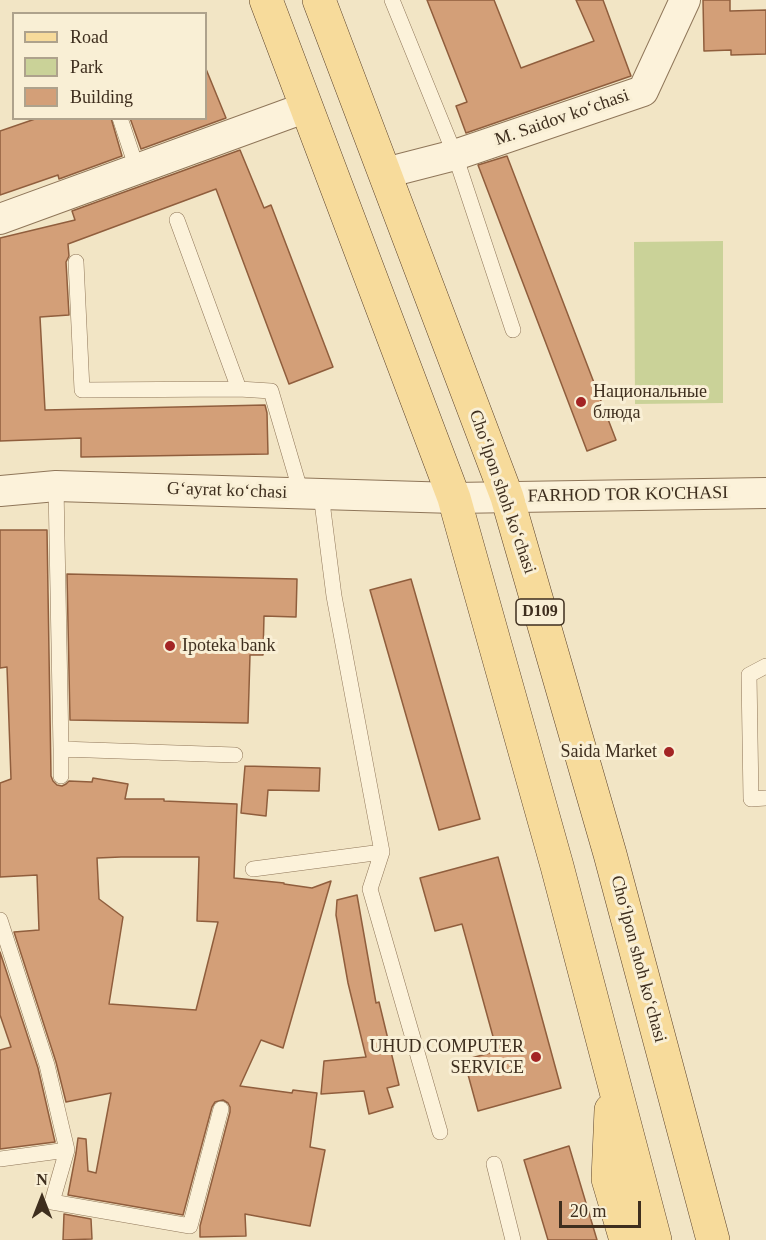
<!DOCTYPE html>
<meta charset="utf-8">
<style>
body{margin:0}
#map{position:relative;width:766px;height:1240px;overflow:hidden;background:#f2e5c5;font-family:Georgia,serif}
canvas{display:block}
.legend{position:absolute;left:12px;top:12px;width:195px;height:108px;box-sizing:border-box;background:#f9efd5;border:2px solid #aea28c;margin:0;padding:8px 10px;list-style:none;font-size:18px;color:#3e2e1e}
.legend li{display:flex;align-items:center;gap:12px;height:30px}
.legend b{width:30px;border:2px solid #aea28c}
.north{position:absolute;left:12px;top:1168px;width:60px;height:60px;-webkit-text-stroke:4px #f9efd5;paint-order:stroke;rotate:0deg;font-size:16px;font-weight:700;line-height:24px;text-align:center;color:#3e2e1e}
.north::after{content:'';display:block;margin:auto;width:21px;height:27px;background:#3e2e1e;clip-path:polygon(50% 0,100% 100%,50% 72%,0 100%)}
.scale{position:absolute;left:559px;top:1201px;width:82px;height:27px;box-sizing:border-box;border:3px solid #3e2e1e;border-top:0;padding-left:8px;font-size:18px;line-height:21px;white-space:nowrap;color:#3e2e1e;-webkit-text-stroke:4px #f9efd5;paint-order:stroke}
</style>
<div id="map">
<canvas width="766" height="1240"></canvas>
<ul class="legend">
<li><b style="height:8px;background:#f7db9b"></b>Road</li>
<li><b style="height:16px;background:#cad298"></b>Park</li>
<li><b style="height:16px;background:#d39f78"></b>Building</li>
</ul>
<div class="north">N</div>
<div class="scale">20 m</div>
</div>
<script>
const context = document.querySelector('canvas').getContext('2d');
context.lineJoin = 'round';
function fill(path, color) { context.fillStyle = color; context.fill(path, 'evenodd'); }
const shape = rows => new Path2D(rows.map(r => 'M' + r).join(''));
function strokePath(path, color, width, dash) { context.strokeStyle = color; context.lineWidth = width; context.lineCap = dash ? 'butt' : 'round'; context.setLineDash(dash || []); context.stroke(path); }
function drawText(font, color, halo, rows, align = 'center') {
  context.font = font + ' Georgia,serif'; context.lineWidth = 6; context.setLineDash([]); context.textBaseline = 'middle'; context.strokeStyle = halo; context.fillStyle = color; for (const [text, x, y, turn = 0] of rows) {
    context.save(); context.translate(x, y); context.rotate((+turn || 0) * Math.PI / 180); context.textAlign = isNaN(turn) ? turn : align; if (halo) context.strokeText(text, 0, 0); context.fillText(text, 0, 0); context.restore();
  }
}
fill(shape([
 [723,241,723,403,635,404,634,242]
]), '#cad298');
const building = shape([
 [427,0,494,0,521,68,594,41,576,0,603,0,631,76,466,133,456,106,467,102,427,0],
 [703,0,730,0,730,11,766,10,766,54,731,55,731,50,704,51,703,0],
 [206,69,226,118,141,149,130,118,206,118,206,69],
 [38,118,111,118,122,156,59,179,58,175,0,195,0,131,38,118],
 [240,150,264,208,271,205,333,367,289,384,216,189,68,244,69,256,66,262,69,315,40,317,45,410,265,405,267,413,268,454,81,457,81,438,0,441,0,238,75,220,72,211,240,150],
 [507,156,616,440,587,451,478,165,507,156],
 [0,530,47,530,51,776,53,781,57,785,62,786,66,784,69,781,92,782,93,778,128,784,125,799,164,799,164,801,237,804,234,878,284,883,284,884,312,888,331,881,283,1048,261,1040,240,1086,292,1093,293,1090,317,1093,310,1147,325,1150,310,1226,245,1214,246,1236,200,1237,200,1226,230,1112,230,1107,228,1103,223,1100,215,1102,212,1107,183,1215,68,1195,76,1153,78,1138,86,1139,88,1171,96,1173,111,1093,66,1102,56,1062,14,932,39,930,37,875,0,877,0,783,11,779,7,667,0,668,0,530],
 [121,857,199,857,197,921,218,922,196,1010,109,1004,123,917,99,899,97,858,121,857],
 [67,574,297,579,296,617,264,616,263,655,250,655,248,723,70,720,67,574],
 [411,579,480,819,439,830,370,590,411,579],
 [245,766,320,768,319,791,268,790,266,816,241,813,245,766],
 [498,857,561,1088,478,1111,464,1060,497,1051,462,924,435,931,420,878,498,857],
 [357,895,376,1003,379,1002,399,1085,387,1088,393,1107,369,1114,364,1091,321,1094,324,1061,366,1057,348,983,336,915,337,900,357,895],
 [0,952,38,1068,55,1142,0,1149,0,1050,11,1047,0,1015,0,952],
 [569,1146,597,1240,548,1240,524,1160,569,1146],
 [64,1214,91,1219,92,1239,63,1240,64,1214]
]);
fill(building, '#d39f78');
strokePath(building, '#905e3d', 1.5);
const lane = shape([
 [392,0,455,155,513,330],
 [120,118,137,169],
 [177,220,239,389,271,391,301,493],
 [76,262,82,390,239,389],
 [56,486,61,749,61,776],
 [766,666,749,675,751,799,766,798],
 [61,749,235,755],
 [382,852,370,889,440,1132],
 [253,869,382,852,334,596,321,494],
 [0,920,47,1065,67,1150],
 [0,1159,67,1150,52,1202,190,1226,221,1109],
 [494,1164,513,1240]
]);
const street = shape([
 [385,173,455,155,643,91,685,0],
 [0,219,307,107],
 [0,491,56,486,454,498,766,493]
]);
const primary = shape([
 [266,0,454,498,557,866,655,1240],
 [319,0,507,497,610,854,713,1240],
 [611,1110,608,1179,626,1240]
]);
strokePath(lane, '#8f7659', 16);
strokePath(street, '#8f7659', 32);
strokePath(primary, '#5d442d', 34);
strokePath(lane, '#fcf2da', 15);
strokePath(street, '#fcf2da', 30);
strokePath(primary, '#f7db9b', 33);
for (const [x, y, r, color] of [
 [581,402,6,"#a32424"],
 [170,646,6,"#a32424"],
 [669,752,6,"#a32424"],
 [536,1057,6,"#a32424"]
]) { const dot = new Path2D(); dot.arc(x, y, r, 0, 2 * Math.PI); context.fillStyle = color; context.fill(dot); strokePath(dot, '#f9efd5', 2); }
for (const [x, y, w] of [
 [540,612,48]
]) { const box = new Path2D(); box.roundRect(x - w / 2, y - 13, w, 26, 4.5); context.fillStyle = '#f9efd5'; context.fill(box); strokePath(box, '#3e2e1e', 1.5); }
drawText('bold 16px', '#3e2e1e', null, [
 ["D109",540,612]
]);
drawText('18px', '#3e2e1e', '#f9efd5', [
 ["M. Saidov koʻchasi",562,118,-19],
 ["Gʻayrat koʻchasi",227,491,2],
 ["Choʻlpon shoh koʻchasi",502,492,71],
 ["FARHOD TOR KO'CHASI",628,495,-1],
 ["Choʻlpon shoh koʻchasi",638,959,75]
]);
drawText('18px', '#3e2e1e', '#f9efd5', [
 ["Национальные",593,392],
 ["блюда",593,413],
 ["Ipoteka bank",182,646],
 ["Saida Market",657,752,"right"],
 ["UHUD COMPUTER",524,1047,"right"],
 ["SERVICE",524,1068,"right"]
], 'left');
</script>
